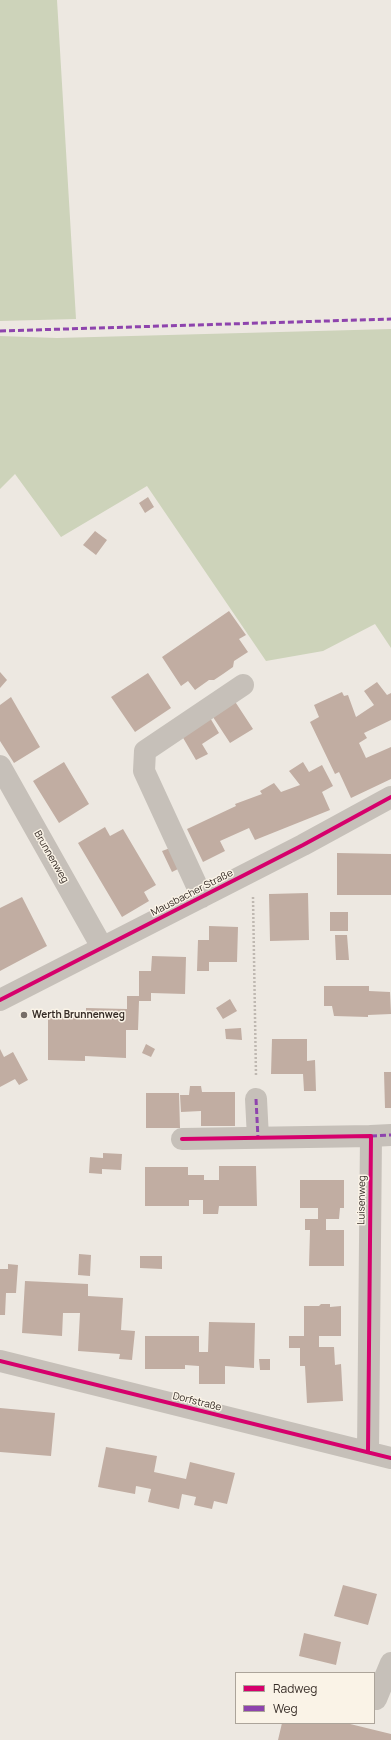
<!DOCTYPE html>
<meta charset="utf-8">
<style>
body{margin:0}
#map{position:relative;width:391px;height:1740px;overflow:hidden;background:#ede8e1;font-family:Manrope,sans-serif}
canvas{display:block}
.legend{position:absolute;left:235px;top:1672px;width:140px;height:52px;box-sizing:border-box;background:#faf3e7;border:1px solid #aca49a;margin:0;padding:5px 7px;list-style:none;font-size:12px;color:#372d27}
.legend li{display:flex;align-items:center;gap:8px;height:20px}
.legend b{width:20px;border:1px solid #aca49a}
</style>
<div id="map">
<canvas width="391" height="1740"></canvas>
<ul class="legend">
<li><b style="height:5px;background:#d6006c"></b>Radweg</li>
<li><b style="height:5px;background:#8e44ad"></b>Weg</li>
</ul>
</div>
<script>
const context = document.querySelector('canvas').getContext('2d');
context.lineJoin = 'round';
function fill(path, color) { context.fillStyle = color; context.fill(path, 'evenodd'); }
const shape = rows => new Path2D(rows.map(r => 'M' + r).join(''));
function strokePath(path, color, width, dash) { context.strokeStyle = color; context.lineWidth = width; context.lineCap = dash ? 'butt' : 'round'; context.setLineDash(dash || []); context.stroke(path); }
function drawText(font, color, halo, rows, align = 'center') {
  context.font = font + ' Manrope,sans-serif'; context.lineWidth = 3; context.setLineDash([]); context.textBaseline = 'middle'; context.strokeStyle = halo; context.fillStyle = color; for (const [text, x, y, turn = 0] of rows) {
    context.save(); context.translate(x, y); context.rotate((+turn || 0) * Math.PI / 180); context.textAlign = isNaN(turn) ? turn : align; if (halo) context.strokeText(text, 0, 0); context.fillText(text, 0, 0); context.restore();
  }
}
fill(shape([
 [0,0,57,0,76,319,0,321],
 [391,329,391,648,375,624,323,651,266,661,147,486,61,537,15,474,0,489,0,336,57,338]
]), '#cdd3ba');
fill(shape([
 [148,497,154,507,145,513,139,503],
 [95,531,107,540,96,555,83,545],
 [229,611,246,635,239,639,248,652,234,661,233,667,223,674,214,680,209,680,195,690,188,681,181,686,162,657],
 [0,672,7,680,0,688],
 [148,673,171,708,135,732,111,697],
 [377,682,387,695,391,693,391,720,364,733,367,738,359,743,366,758,391,747,391,779,351,798,339,772,335,774,310,722,319,717,314,705,342,692,344,696,348,695,356,717,374,705,364,691],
 [11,697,40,747,14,763,0,741,0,705],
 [234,700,253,729,230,743,211,714],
 [209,716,219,733,202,744,208,754,196,760,182,736],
 [64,762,89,804,59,823,33,781],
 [303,762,309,772,322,765,333,786,322,792,330,810,255,840,249,828,220,841,225,851,203,862,187,829,236,806,235,804,262,794,260,791,274,783,281,792,300,785,289,771],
 [105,827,110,836,123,829,156,885,144,892,149,901,122,917,78,843],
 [173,847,182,867,172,872,162,851],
 [337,853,391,854,391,895,337,895],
 [308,893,309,940,270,941,269,894],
 [22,897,47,946,0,971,0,908],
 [330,912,348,912,348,931,330,931],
 [209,926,238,927,237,962,209,962,209,971,197,971,198,940,209,940],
 [335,935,347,935,349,960,336,960],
 [152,956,186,957,185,994,151,993,151,1001,139,1001,138,1030,126,1030,126,1058,85,1056,85,1061,48,1060,48,1016,86,1017,86,1008,127,1009,127,996,139,996,139,971,151,971],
 [324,986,369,986,369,991,390,992,391,1014,368,1015,368,1017,334,1016,332,1006,324,1006],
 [230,999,237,1011,223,1019,216,1008],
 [241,1028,242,1040,226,1039,225,1029],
 [272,1039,307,1039,307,1061,315,1060,316,1091,304,1091,303,1074,271,1074],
 [146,1044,155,1049,151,1057,142,1053],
 [0,1049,4,1057,13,1052,28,1080,19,1085,15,1079,0,1087],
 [384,1072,391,1072,391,1108,385,1108],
 [190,1086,201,1086,202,1092,235,1092,235,1126,201,1126,201,1111,181,1112,180,1095,189,1095],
 [146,1093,179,1093,180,1128,146,1128],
 [103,1153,122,1154,121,1170,102,1169,102,1174,89,1173,90,1157,103,1158],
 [219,1166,256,1166,257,1206,219,1206,218,1214,203,1214,203,1200,189,1200,189,1206,145,1206,145,1167,188,1167,188,1175,204,1175,204,1180,219,1180],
 [300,1180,344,1180,344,1208,340,1208,339,1219,326,1219,326,1230,344,1230,344,1266,309,1266,310,1230,305,1230,305,1219,318,1219,318,1208,300,1208],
 [79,1254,91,1255,90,1276,78,1275],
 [140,1256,162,1256,162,1269,140,1268],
 [8,1264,18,1265,16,1293,6,1293,5,1315,0,1315,0,1269,8,1269],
 [25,1281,88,1284,88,1296,123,1298,121,1330,135,1331,132,1360,119,1359,120,1354,78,1351,80,1313,63,1313,62,1336,22,1333],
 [321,1304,330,1304,330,1307,341,1306,341,1336,319,1336,319,1347,334,1347,335,1365,341,1364,343,1401,307,1403,305,1366,300,1366,300,1348,289,1348,289,1336,304,1336,304,1306,319,1306],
 [209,1322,255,1323,254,1368,225,1366,225,1384,199,1384,199,1366,185,1365,185,1369,145,1369,145,1336,199,1336,199,1352,208,1352],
 [259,1359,270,1359,270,1370,260,1370],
 [0,1408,55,1413,51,1456,0,1452],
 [106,1447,157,1456,154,1472,186,1479,190,1462,235,1473,227,1504,214,1501,212,1509,194,1505,196,1497,182,1494,179,1509,148,1502,151,1489,136,1486,135,1494,98,1487],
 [343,1585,377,1594,368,1625,334,1616],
 [304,1633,341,1642,336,1665,299,1656],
 [282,1723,346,1723,391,1734,391,1740,278,1740]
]), '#c1ada2');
strokePath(shape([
 [253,897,256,1076]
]), '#bfb8b1', 2.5, [2, 2]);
strokePath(shape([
 [0,766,102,947],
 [202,897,144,771,145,751,243,685],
 [0,1000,303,845,391,797],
 [256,1099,258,1138],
 [371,1136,391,1135],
 [182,1139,371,1136,368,1452],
 [0,1361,391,1458],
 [376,1699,391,1663]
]), '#c6c0b9', 22);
strokePath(shape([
 [0,331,391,319],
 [256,1099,258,1138],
 [371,1136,391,1135]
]), '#8e44ad', 3, [6, 3]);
strokePath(shape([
 [0,1000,303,845,391,797],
 [182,1139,371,1136,368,1452],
 [0,1361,391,1458]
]), '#d6006c', 4);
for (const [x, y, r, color] of [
 [24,1015,4,"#776e68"]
]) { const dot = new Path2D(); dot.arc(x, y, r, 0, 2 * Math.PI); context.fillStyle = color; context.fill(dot); strokePath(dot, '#faf3e7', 1.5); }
drawText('10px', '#372d27', '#faf3e7', [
 ["Brunnenweg",51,857,60],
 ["Mausbacher Straße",192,893,-27],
 ["Luisenweg",362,1200,-89],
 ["Dorfstraße",197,1402,14]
]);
drawText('bold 10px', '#372d27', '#faf3e7', [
 ["Werth Brunnenweg",32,1015]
], 'left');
</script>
